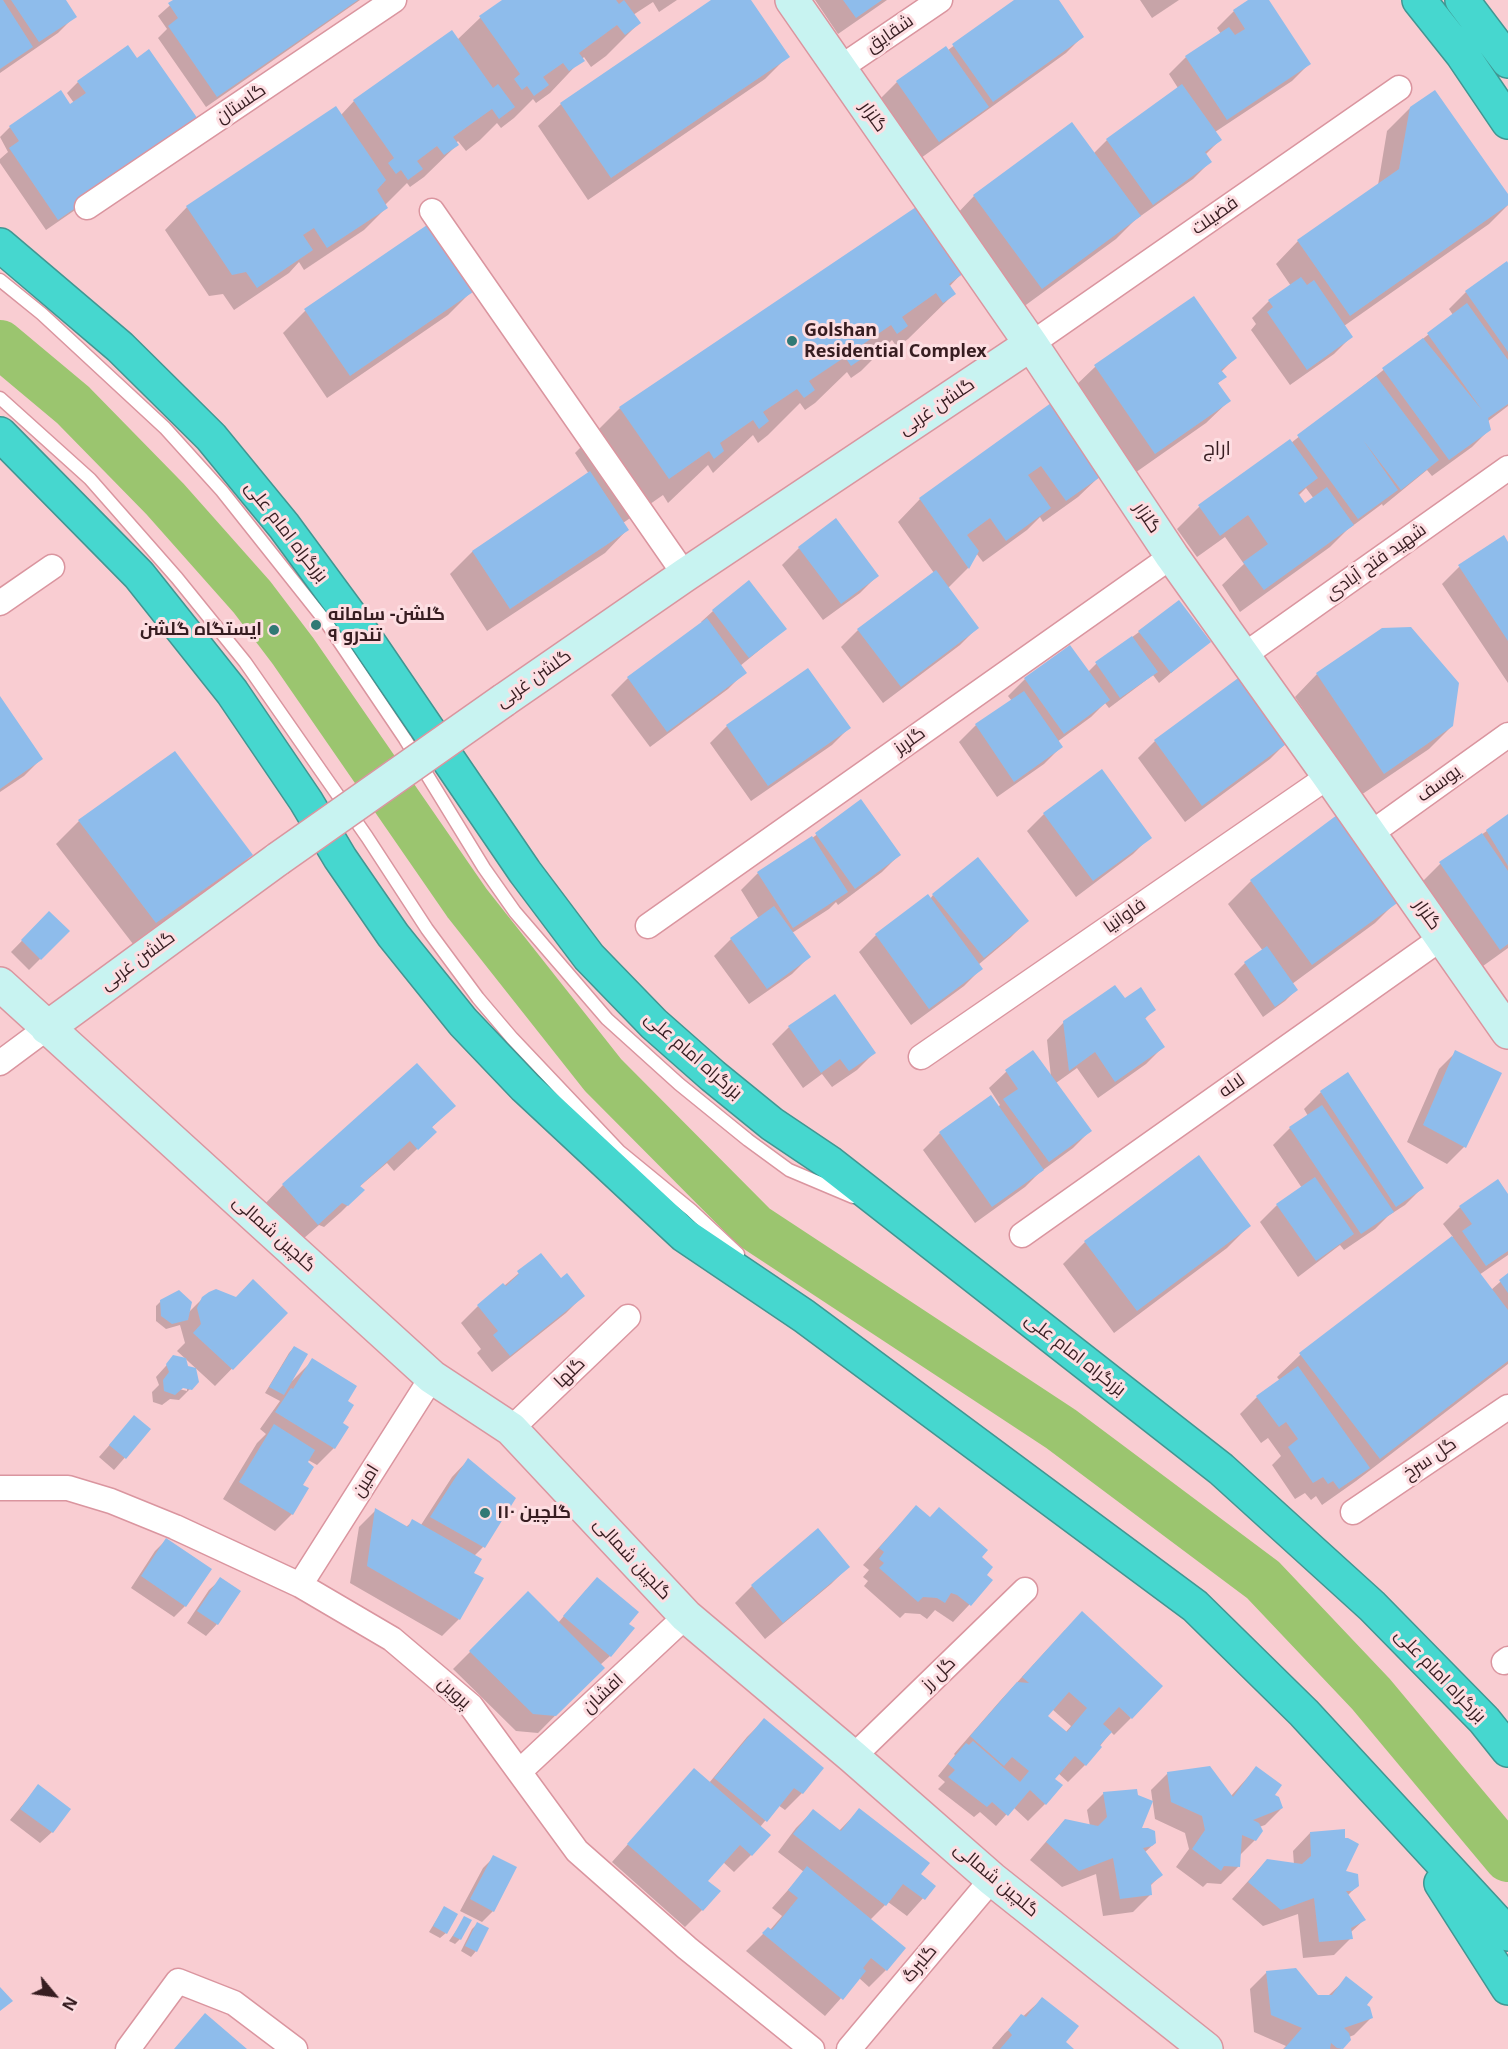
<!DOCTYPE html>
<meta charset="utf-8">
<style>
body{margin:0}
#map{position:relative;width:1508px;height:2049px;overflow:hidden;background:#f9cdd2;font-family:"Noto Sans",sans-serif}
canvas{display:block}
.north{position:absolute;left:24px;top:1965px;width:60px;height:60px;-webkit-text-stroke:4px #fddee2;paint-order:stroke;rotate:119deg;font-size:16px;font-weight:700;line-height:24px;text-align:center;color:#371d21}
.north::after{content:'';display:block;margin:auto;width:21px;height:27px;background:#371d21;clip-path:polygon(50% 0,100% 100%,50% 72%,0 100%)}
</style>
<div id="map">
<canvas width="1508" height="2049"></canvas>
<div class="north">N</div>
</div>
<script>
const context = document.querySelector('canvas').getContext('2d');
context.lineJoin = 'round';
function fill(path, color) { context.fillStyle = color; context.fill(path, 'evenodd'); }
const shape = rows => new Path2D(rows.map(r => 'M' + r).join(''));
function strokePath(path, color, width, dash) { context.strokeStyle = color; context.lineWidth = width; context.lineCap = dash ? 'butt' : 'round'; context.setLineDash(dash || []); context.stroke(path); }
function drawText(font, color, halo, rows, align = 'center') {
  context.font = font + ' "Noto Sans",Cairo,sans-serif'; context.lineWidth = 6; context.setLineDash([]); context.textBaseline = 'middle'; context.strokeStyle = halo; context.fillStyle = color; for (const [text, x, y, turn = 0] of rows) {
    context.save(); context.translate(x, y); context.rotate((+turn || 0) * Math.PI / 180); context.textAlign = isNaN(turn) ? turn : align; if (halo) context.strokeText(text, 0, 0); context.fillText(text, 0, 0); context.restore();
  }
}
fill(shape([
 [0,0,64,0,75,16,58,33,0,73],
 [176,0,360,0,206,107,158,38,167,29,158,16],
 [505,0,677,0,659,12,653,2,633,15,639,23,606,56,591,67,584,57,550,93,536,103,533,99,514,118,501,128,497,123,480,140,466,151,458,141,456,143,457,145,424,177,410,187,407,183,385,205,386,208,364,230,304,270,299,262,289,273,234,310,223,294,209,296,165,230,187,207,341,115,354,101,457,40,480,18],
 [713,0,749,0,788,56,765,79,588,200,538,126,561,104],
 [815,0,887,0,838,34],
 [1017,0,1057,0,1083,36,1066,53,921,158,880,99,897,82,948,50],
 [1140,0,1179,0,1152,18],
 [1251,0,1267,0,1309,64,1292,81,1215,132,1220,140,1205,155,1210,162,1193,179,1135,220,1116,239,1019,310,952,219,974,196,1093,154,1107,140,1178,88,1169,74,1186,57,1221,34,1217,28,1234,11],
 [78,82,187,133,46,230,0,163,0,159,8,152,0,137,10,127,74,103,67,93],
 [1410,108,1508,197,1508,205,1489,224,1344,326,1351,337,1334,354,1290,385,1251,330,1256,324,1252,318,1269,301,1291,286,1276,264,1298,241,1378,185,1387,131],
 [1508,265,1508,406,1487,422,1489,430,1472,447,1432,476,1427,470,1383,506,1382,504,1347,530,1330,547,1240,612,1222,585,1244,564,1225,537,1197,557,1177,529,1199,507,1291,443,1453,315,1449,309,1466,292],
 [1306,488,1314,499,1305,505,1298,496],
 [962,273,949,287,954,294,908,339,897,347,892,340,861,371,851,378,847,372,815,403,805,410,800,403,768,435,758,443,753,435,713,473,708,465,668,503,663,495,623,523,627,530,605,553,487,631,450,574,472,552,589,474,575,453,620,408],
 [471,292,448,315,327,398,283,333,305,311],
 [1194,298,1235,358,1221,372,1225,377,1217,384,1229,401,1206,423,1132,475,1072,389,1095,367],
 [1051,405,1101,475,1078,497,1043,522,1040,517,1027,530,983,562,976,553,968,568,948,588,977,628,960,645,883,703,841,647,858,630,934,573,898,522,920,499],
 [1508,544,1508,683,1442,584,1459,567],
 [799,548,877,576,860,593,823,620,782,565],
 [713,611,785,629,740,666,745,672,728,689,650,747,611,695,628,678,702,623,701,622],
 [1139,632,1209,641,1159,683,1153,675,1109,708,1105,703,1091,717,1057,742,1061,747,1044,764,997,797,959,742,976,725,1012,701,1008,696,1025,679,1088,672,1096,664],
 [1317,674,1452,726,1429,749,1361,795,1295,697],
 [0,699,41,759,24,776,0,792],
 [727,726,849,728,832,745,751,801,710,743],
 [1155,741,1287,742,1270,759,1185,822,1138,758],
 [860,802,899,855,882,872,838,905,836,902,829,909,792,933,809,957,792,974,749,1004,714,956,731,939,759,919,741,890,758,873,811,839],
 [1044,814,1150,837,1133,854,1076,897,1027,831],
 [1508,816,1508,948,1483,966,1423,881,1440,864],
 [1337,818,1398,900,1375,923,1292,984,1296,990,1285,1001,1263,1017,1234,974,1245,963,1263,951,1228,904,1251,881],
 [79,821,251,855,229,878,133,944,56,844],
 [933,895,1027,921,1010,938,978,965,981,969,964,986,911,1025,859,952,876,935,928,897,930,899],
 [49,913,68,931,29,970,11,952],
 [1154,1009,1144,1020,1163,1047,1146,1064,1098,1098,1077,1068,1056,1083,1090,1131,1073,1148,1039,1173,1025,1187,975,1223,923,1150,940,1133,998,1107,1000,1105,989,1088,1006,1072,1033,1052,1051,1077,1047,1040,1064,1022],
 [789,1027,874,1053,857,1070,832,1087,822,1074,803,1088,772,1044],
 [1456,1052,1464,1147,1447,1164,1407,1142,1439,1069],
 [1321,1092,1422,1188,1405,1205,1388,1216,1375,1229,1344,1250,1340,1245,1298,1277,1260,1222,1277,1205,1302,1188,1273,1145,1290,1128,1308,1116,1304,1109],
 [454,1106,431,1128,435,1132,394,1171,387,1163,359,1187,363,1190,341,1212,324,1227,319,1225,295,1246,261,1208,283,1185],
 [1508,1196,1508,1255,1479,1275,1491,1290,1508,1275,1508,1364,1356,1481,1322,1505,1316,1496,1311,1500,1305,1493,1295,1499,1272,1465,1281,1456,1268,1438,1261,1443,1240,1414,1257,1397,1280,1381,1277,1377,1300,1355,1453,1237,1443,1224,1460,1207],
 [1249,1226,1227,1248,1114,1333,1063,1264,1085,1242],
 [540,1255,561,1280,583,1296,566,1313,492,1372,477,1353,481,1349,461,1323,478,1306,503,1285,504,1286],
 [203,1298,286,1313,215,1386,177,1351,185,1343,180,1325,166,1329,156,1321,156,1306,161,1301,187,1314],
 [294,1347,292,1381,313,1360,346,1401,334,1448,317,1465,308,1460,300,1485,307,1489,292,1514,275,1531,223,1499,257,1443,266,1434,260,1429,280,1401,265,1393,289,1353],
 [174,1357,186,1367,197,1382,179,1400,170,1399,162,1405,153,1402,152,1392,159,1385,156,1377],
 [175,1388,187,1388,187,1391],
 [134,1417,149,1430,114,1470,99,1457],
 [468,1460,483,1547,474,1556,472,1573,459,1619,442,1636,350,1583,359,1527,376,1510,406,1527,413,1521,421,1525,452,1477],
 [929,1519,980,1557,969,1605,953,1622,935,1610,927,1619,920,1614,905,1613,900,1618,864,1586,868,1581,863,1577,869,1570,863,1565,900,1524],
 [166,1540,185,1606,174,1617,131,1588,155,1551],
 [848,1567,831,1584,765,1639,735,1603,752,1586],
 [221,1579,239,1591,217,1624,206,1636,187,1623,209,1590],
 [586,1590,627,1624,610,1656,600,1665,602,1668,538,1733,516,1731,453,1669,528,1594,558,1623],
 [1065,1630,1131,1718,1114,1735,1111,1732,1085,1765,1068,1782,1058,1773,1053,1779,1045,1804,1028,1821,1013,1807,996,1826,980,1812,974,1817,938,1789,945,1782,938,1776,955,1755,954,1754,1000,1701],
 [1052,1709,1071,1726,1065,1733,1046,1716],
 [764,1720,822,1768,802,1793,785,1810,778,1805,760,1827,751,1855,734,1872,723,1862,706,1881,702,1910,685,1927,612,1862,694,1770,709,1783,747,1737],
 [1256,1768,1282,1808,1265,1825,1259,1827,1255,1840,1239,1856,1238,1867,1221,1884,1207,1883,1203,1887,1176,1867,1189,1849,1185,1833,1155,1819,1151,1790,1168,1773,1231,1796],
 [38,1786,52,1832,40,1843,10,1820],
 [1104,1793,1139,1830,1155,1843,1145,1852,1161,1875,1149,1887,1150,1895,1133,1912,1103,1916,1096,1874,1062,1887,1030,1860,1065,1820,1090,1826,1087,1810],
 [859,1810,919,1875,934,1886,907,1916,888,1902,870,1920,886,1970,869,1987,859,1978,825,2016,746,1951,768,1929,770,1930,782,1916,772,1908,804,1872,778,1852,796,1828,813,1811,839,1831],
 [1310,1833,1357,1886,1347,1896,1364,1920,1350,1933,1351,1938,1334,1955,1303,1958,1298,1914,1263,1926,1232,1899,1267,1860,1294,1865,1293,1851],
 [494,1857,493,1911,482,1922,460,1911,483,1868],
 [444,1908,446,1933,440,1938,429,1932],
 [465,1918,460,1939,455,1944,449,1941],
 [477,1924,487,1929,476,1951,471,1957,461,1951,472,1929],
 [1267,1972,1317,1996,1328,1996,1347,1978,1371,2018,1354,2035,1349,2037,1350,2040,1341,2049,1283,2049,1286,2046,1254,2032,1250,1989],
 [1042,1999,1064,2043,1072,2049,993,2049,992,2048,1005,2033]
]), '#0003');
strokePath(shape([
 [0,344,73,405,165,499,252,597,293,651,467,903,603,1075,754,1227,1061,1429,1263,1580,1371,1694,1508,1858]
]), '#9bc56f', 48);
fill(shape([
 [0,0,3,0,33,47,0,69],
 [11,0,66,0,77,17,39,42],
 [173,0,358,0,217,97,168,26,178,18,168,3],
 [502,0,616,0,619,4,624,0,641,23,625,35,617,25,579,53,585,61,569,71,563,63,543,77,549,85,534,96,527,86,522,90,514,79,520,74,479,16],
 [711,0,751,0,790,57,611,178,560,103],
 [843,0,882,0,856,18],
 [1014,0,1059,0,1084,37,993,102,952,44],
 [1248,0,1269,0,1311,64,1227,120,1185,56,1229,27,1235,35,1245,29,1233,10],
 [452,30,493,88,498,84,515,107,499,119,492,109,453,137,459,145,444,155,437,146,417,161,423,169,408,180,401,170,396,174,388,163,394,158,353,100],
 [128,45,137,58,149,49,200,122,58,220,9,148,19,141,9,126,61,90,70,104,86,93,77,81],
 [946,46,989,107,939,142,896,81],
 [1182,84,1222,140,1205,152,1212,162,1153,205,1106,139],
 [1435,90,1508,194,1508,205,1350,316,1297,240,1399,169,1410,107],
 [336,106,386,180,377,190,388,208,327,248,314,228,303,235,313,250,257,288,246,272,232,275,186,206],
 [1072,122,1141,216,1042,289,973,195],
 [919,205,964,273,949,284,956,294,943,303,936,293,902,317,908,326,897,334,891,325,856,349,863,358,851,366,845,357,809,381,815,390,804,398,797,389,763,412,769,421,759,429,753,420,720,443,724,451,714,459,709,451,669,479,619,407],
 [427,225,473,292,350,376,304,309],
 [1507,261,1508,263,1508,352,1465,291],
 [1301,277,1307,285,1314,280,1353,337,1307,370,1267,312,1273,307,1268,300],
 [1194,296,1237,358,1221,370,1227,377,1218,383,1231,401,1155,454,1094,365],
 [1467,303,1508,360,1508,404,1488,418,1491,430,1449,460,1382,368,1423,338,1482,410,1427,333],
 [1376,376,1439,460,1401,490,1363,440,1398,490,1358,519,1297,435],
 [1051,403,1103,475,1066,501,1041,466,1028,475,1051,508,1006,541,990,518,967,535,979,551,969,569,919,498],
 [1290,439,1318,478,1298,493,1305,503,1327,487,1354,525,1264,590,1243,562,1268,544,1248,515,1220,536,1198,505],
 [590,471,629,530,510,609,472,551],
 [836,518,879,576,841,604,798,547],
 [1504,535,1508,542,1508,641,1458,565],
 [936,570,979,628,901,687,857,629],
 [749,580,787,629,749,658,712,610],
 [1179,600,1211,642,1171,673,1138,631],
 [707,618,747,673,667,732,627,677],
 [1411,627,1459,683,1453,726,1384,774,1316,673,1382,628],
 [1132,636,1158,672,1120,698,1095,662],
 [1070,645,1110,700,1064,734,1024,678],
 [808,668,851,728,768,786,726,725],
 [1241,676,1289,742,1202,806,1154,740],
 [1024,691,1063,747,1014,782,975,724],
 [0,696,43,759,0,789],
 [175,751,253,855,156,923,78,820],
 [1102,769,1152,838,1093,881,1043,813],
 [861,799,901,855,855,889,815,833],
 [1508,814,1508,866,1486,830],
 [1337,815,1400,901,1312,965,1250,880],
 [1482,833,1508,871,1508,944,1500,950,1439,862],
 [812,836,848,892,793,928,757,872],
 [978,857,1029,921,984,958,932,894],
 [928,894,983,969,929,1009,875,934],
 [774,906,811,957,767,989,730,938],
 [49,911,70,931,41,960,21,940],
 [1267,946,1298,990,1275,1007,1244,962],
 [1115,985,1125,998,1141,987,1156,1010,1145,1018,1165,1047,1115,1082,1095,1052,1069,1071,1063,1021],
 [835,994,876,1053,849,1071,840,1059,821,1073,788,1026],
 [1033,1050,1092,1131,1049,1162,1003,1099,1018,1089,1005,1070],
 [1455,1050,1502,1073,1466,1148,1423,1125],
 [417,1063,456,1106,432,1127,437,1132,418,1150,410,1141,360,1186,365,1190,348,1206,342,1203,318,1225,282,1184],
 [1348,1072,1424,1188,1396,1207,1320,1091],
 [991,1095,1044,1170,992,1207,939,1132],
 [1322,1105,1394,1212,1361,1234,1289,1127],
 [1199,1155,1251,1226,1137,1311,1084,1241],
 [1315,1177,1354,1234,1316,1261,1276,1204],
 [1498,1179,1508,1194,1508,1251,1486,1266,1462,1231,1472,1224,1459,1206],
 [1452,1236,1508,1310,1508,1361,1380,1459,1299,1353],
 [541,1253,561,1278,567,1273,585,1296,510,1356,493,1335,498,1331,477,1305,503,1283,506,1286,519,1274,517,1271],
 [1508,1273,1508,1293,1499,1280],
 [253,1279,288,1313,233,1370,193,1333,201,1324,197,1308,202,1297,209,1292,216,1289,236,1297],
 [179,1290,192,1302,188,1320,172,1324,161,1316,160,1300],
 [294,1346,308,1354,284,1395,269,1387],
 [173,1355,186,1358,188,1366,196,1368,199,1382,192,1390,183,1388,175,1395,164,1391,163,1380,169,1372,166,1364],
 [312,1358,357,1386,348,1401,354,1405,343,1423,349,1427,335,1449,275,1412,291,1388,293,1389],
 [1298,1366,1370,1468,1339,1489,1333,1481,1328,1484,1323,1477,1313,1483,1288,1447,1298,1439,1286,1422,1279,1427,1256,1396],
 [134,1415,151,1429,126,1459,109,1445],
 [274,1424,315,1450,308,1462,314,1467,303,1485,309,1488,293,1515,239,1482],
 [468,1458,516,1498,485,1548,430,1517],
 [916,1505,930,1517,939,1507,988,1550,982,1557,993,1567,987,1575,993,1580,971,1606,957,1595,951,1593,945,1603,937,1598,923,1597,918,1602,879,1568,884,1563,879,1559,884,1552,879,1548],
 [375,1508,408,1527,412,1519,482,1559,474,1573,484,1578,460,1620,367,1566],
 [818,1528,850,1567,783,1623,751,1585],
 [166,1538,212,1569,186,1607,141,1576],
 [220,1577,241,1591,218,1625,197,1611],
 [597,1577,639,1612,629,1624,635,1628,611,1657,563,1616],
 [528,1591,605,1668,556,1716,533,1714,469,1651],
 [1082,1611,1163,1686,1132,1719,1119,1707,1103,1724,1112,1732,1100,1745,1102,1747,1086,1766,1075,1756,1055,1779,1063,1785,1046,1805,1030,1790,1008,1816,992,1802,987,1807,948,1777,955,1770,948,1764,966,1743,969,1745,973,1741,1020,1782,1029,1771,1012,1757,1004,1766,970,1736,1017,1682,1029,1683,1022,1677],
 [1069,1692,1087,1708,1067,1732,1048,1716],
 [764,1718,824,1768,803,1794,794,1788,767,1822,714,1778],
 [1210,1766,1233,1797,1256,1766,1282,1785,1275,1795,1279,1797,1283,1808,1253,1820,1259,1823,1263,1831,1256,1841,1242,1835,1240,1867,1224,1866,1221,1871,1192,1849,1205,1830,1202,1816,1171,1802,1167,1772],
 [694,1768,771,1835,752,1856,740,1845,708,1881,721,1891,703,1911,627,1844],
 [38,1784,71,1809,53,1833,20,1809],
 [1137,1789,1138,1795,1153,1801,1142,1828,1148,1828,1155,1831,1156,1843,1152,1846,1143,1848,1163,1875,1151,1884,1152,1895,1120,1899,1113,1858,1079,1871,1046,1842,1065,1819,1098,1826,1107,1817,1103,1792],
 [859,1808,930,1863,921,1874,936,1886,925,1900,903,1884,886,1906,793,1834,813,1809,841,1831],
 [1345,1829,1345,1838,1348,1838,1359,1844,1346,1871,1358,1874,1359,1886,1352,1891,1346,1891,1366,1920,1351,1928,1353,1939,1319,1942,1314,1898,1281,1910,1248,1882,1267,1859,1302,1864,1311,1856,1310,1832],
 [493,1855,517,1867,494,1912,470,1899],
 [807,1866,906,1948,887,1971,871,1958,863,1968,866,1971,843,2000,762,1933,768,1927,772,1930,798,1898,788,1890],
 [444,1906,458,1914,447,1934,433,1926],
 [464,1916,472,1920,461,1940,453,1936],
 [477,1922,489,1928,477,1952,465,1946],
 [1296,1968,1318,1995,1332,1995,1346,1976,1373,1997,1367,2005,1370,2007,1373,2018,1344,2028,1349,2033,1351,2040,1343,2049,1337,2048,1331,2043,1330,2049,1284,2049,1302,2028,1271,2015,1266,1971],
 [0,1987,13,2001,0,2011],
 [1042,1997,1079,2026,1066,2042,1074,2049,1000,2049,1012,2035,1008,2030,1021,2014,1026,2017],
 [205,2013,247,2049,174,2049]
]), '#8ebceb');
const lane = shape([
 [0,280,42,314,165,428,222,491,326,622,405,739,484,868,515,912,607,1019,679,1084,748,1140,789,1170,853,1197],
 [0,398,90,479,177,578,245,662,367,837,427,929,478,998,512,1038,619,1151,691,1210,738,1254]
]);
const street = shape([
 [840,68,940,0],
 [87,207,394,0],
 [432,211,685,575],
 [1031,344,1399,88],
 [0,603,52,567],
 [1243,656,1508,468],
 [1370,834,1508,735],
 [648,926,1172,556],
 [921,1057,1329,776],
 [0,1063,47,1028],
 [1022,1235,1443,937],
 [511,1429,628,1317],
 [0,1488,68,1488,111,1501,175,1527,300,1585,392,1639,471,1706,577,1851,687,1948,812,2049],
 [1353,1512,1508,1407],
 [300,1585,432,1377],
 [1504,1662,1508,1659],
 [853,1757,1025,1590],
 [520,1771,686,1616],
 [128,2049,178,1981,234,2003,295,2049],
 [849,2049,992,1879]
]);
const secondary = shape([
 [792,0,1031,344,1172,556,1329,776,1508,1032],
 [504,700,685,575,1031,344],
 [0,984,432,1377,511,1429,686,1616,853,1757,992,1879,1206,2049],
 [47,1028,278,859]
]);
const highway = shape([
 [1419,0,1462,54,1508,122],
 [1462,0,1508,61],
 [0,245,120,347,211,437,284,526,354,621,525,872,589,957,654,1024,713,1076,772,1124,830,1163,1221,1469,1372,1606,1484,1720,1508,1750],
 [0,434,139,575,232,692,306,801,340,858,393,935,463,1022,525,1087,684,1235,804,1316,1195,1606,1304,1713,1508,1934],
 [1441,1883,1508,1988]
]);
strokePath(lane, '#da959f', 15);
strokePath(street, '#da959f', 27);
strokePath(secondary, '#da959f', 36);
strokePath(highway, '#419692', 36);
strokePath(lane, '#fff', 12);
strokePath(street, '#fff', 24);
strokePath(secondary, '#c8f3f1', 33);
strokePath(highway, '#46d7cf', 33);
const secondaryBridge = shape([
 [278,859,504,700]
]);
strokePath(secondaryBridge, '#da959f', 36, []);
strokePath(secondaryBridge, '#c8f3f1', 33);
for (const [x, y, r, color] of [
 [792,341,6,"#317975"],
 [316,625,6,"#317975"],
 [274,630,6,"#317975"],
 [485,1513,6,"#317975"]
]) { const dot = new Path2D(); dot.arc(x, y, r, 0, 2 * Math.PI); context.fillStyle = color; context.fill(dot); strokePath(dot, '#fddee2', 2); }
drawText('18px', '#371d21', '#fddee2', [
 ["شقایق",890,34,-34],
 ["گلستان",241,104,-34],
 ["گلزار",873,117,55],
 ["فضیلت",1215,216,-35],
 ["گلشن غربی",937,407,-34],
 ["گلزار",1147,518,56],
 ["بزرگراه امام علی",286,532,52],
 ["شهید فتح آبادی",1376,562,-35],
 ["گلشن غربی",534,679,-35],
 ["گلریز",910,741,-35],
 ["یوسف",1439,784,-36],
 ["گلزار",1427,915,55],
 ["فاوانیا",1125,916,-35],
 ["گلشن غربی",138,961,-36],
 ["بزرگراه امام علی",693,1056,41],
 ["لاله",1232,1086,-35],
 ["گلچین شمالی",274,1234,42],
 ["بزرگراه امام علی",1075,1355,38],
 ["گلها",570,1373,-44],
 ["گل سرخ",1430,1459,-34],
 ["امین",366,1481,-58],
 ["گلچین شمالی",632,1559,47],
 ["گل رز",939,1674,-44],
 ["بزرگراه امام علی",1440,1676,46],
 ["پروین",454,1693,42],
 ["افشان",603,1694,-43],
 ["گلچین شمالی",996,1880,40],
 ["گلبرگ",920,1964,-50]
]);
drawText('bold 18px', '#371d21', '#fddee2', [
 ["Golshan",804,331],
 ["Residential Complex",804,352],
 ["گلشن- سامانه",328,615],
 ["۹ تندرو",328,636],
 ["ایستگاه گلشن",262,630,"right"],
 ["گلچین ۱۱۰",497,1513]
], 'left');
drawText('20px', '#371d21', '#fddee2', [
 ["اراج",1217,449]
]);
</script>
